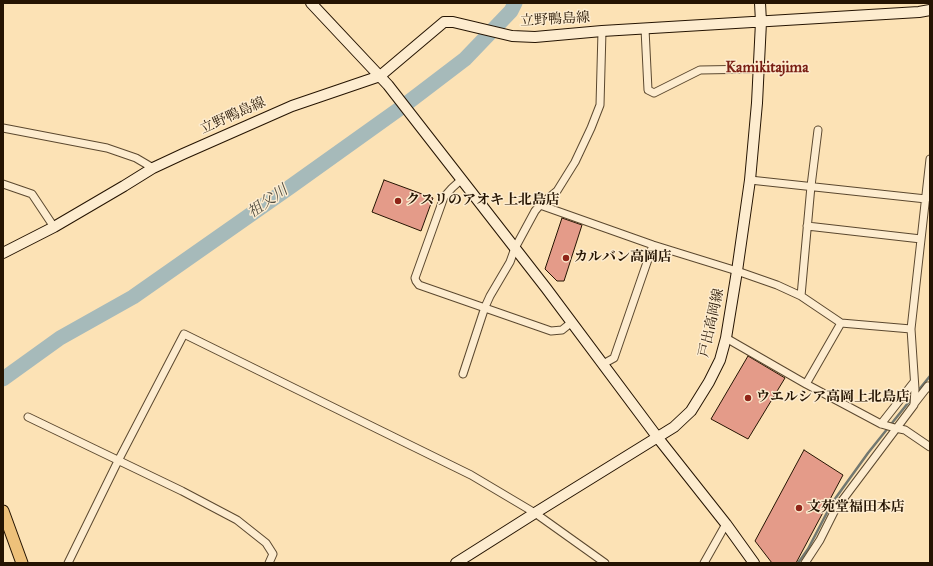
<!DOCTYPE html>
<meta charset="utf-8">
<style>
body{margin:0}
#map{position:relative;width:933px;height:566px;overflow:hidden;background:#fce2b5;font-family:"IM FELL Great Primer",serif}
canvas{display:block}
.frame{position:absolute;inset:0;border:4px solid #251402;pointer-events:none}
</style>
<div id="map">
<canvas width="933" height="566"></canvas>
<div class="frame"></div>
</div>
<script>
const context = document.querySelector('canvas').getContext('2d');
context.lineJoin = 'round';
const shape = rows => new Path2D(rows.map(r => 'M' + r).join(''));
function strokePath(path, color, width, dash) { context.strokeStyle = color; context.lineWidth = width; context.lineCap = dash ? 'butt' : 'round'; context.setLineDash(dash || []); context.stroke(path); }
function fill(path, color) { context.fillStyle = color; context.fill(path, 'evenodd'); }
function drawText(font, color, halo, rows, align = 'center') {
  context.font = font + ' "IM FELL Great Primer","Noto Serif JP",serif'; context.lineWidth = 3; context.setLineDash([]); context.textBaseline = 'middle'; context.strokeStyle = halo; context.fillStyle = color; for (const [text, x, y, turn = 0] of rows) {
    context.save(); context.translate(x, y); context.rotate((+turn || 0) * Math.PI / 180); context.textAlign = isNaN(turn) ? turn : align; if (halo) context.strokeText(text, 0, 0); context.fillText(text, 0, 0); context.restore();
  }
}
strokePath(shape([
 [917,392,930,376],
 [798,563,808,549,832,503,868,453,912,398]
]), '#727870', 2.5);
strokePath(shape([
 [3,379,60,338,133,297,290,187,402,107,465,59,511,11,515,3]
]), '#a6baba', 15);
const building = shape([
 [384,180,433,198,421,231,372,212,384,180],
 [562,218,582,225,564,281,557,281,545,269,562,218],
 [748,356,785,378,748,439,711,419,748,356],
 [804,450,843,475,796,563,772,563,755,541,804,450]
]);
fill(building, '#e49b89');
strokePath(building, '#251402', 1);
const street = shape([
 [645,29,648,90,654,93,700,70,759,69],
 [3,128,107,148,136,158,153,168],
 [462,179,452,188,444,197,415,278,416,281,419,285,551,331,562,330,572,322],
 [750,180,926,199],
 [3,184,32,194,54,227],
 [540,205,653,245,737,271,777,285,801,296,841,323],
 [807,226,921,239],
 [801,296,811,186,818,130],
 [726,338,806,384,881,424,895,428,905,430,930,447],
 [603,364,614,358,653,245],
 [463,374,485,307,490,296,510,262,515,248,535,211,540,205,557,191,575,162,591,128,600,105,602,31],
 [806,384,841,323,911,329],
 [914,404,928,386,930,388],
 [28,417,182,491,237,520,266,543,273,554,269,563],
 [881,424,914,382],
 [68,563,118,461,184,334,471,475,535,513,605,563],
 [704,563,726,524],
 [805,563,820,540,835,510,914,405,915,389,911,329,930,159]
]);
const secondary = shape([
 [311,3,388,85,546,288,658,438,726,524,754,563],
 [3,253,54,227,124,186,153,168,183,154,292,106,380,76,444,22,453,22,512,36,535,37,602,31,919,12,930,10],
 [456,563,535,513,674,427,691,411,709,382,720,360,726,338,737,271,750,180,757,103,761,22,760,3]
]);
const primary = shape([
 [3,511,22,563]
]);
strokePath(street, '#5b482f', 9);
strokePath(secondary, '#251402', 12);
strokePath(primary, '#251402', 13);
strokePath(street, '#fdeccf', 7);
strokePath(secondary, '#fdeccf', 10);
strokePath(primary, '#eec17a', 11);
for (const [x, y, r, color] of [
 [398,201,4,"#8f2418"],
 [566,258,4,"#8f2418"],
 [748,398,4,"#8f2418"],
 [799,508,4,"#8f2418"]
]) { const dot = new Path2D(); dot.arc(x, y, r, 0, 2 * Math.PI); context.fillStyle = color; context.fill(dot); strokePath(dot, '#fdeccf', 1.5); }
drawText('14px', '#251402', '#fdeccf', [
 ["立野鴨島線",555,20,-3],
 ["立野鴨島線",233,116,-24],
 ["戸出高岡線",712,323,-77]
]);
drawText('bold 14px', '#251402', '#fdeccf', [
 ["クスリのアオキ上北島店",406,201],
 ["カルバン高岡店",574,258],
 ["ウエルシア高岡上北島店",756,398],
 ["文苑堂福田本店",807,508]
], 'left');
drawText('bold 15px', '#7a1f14', '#fdeccf', [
 ["Kamikitajima",767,68]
]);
drawText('italic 15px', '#524e42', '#fdeccf', [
 ["祖父川",268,202,-35]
]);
</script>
